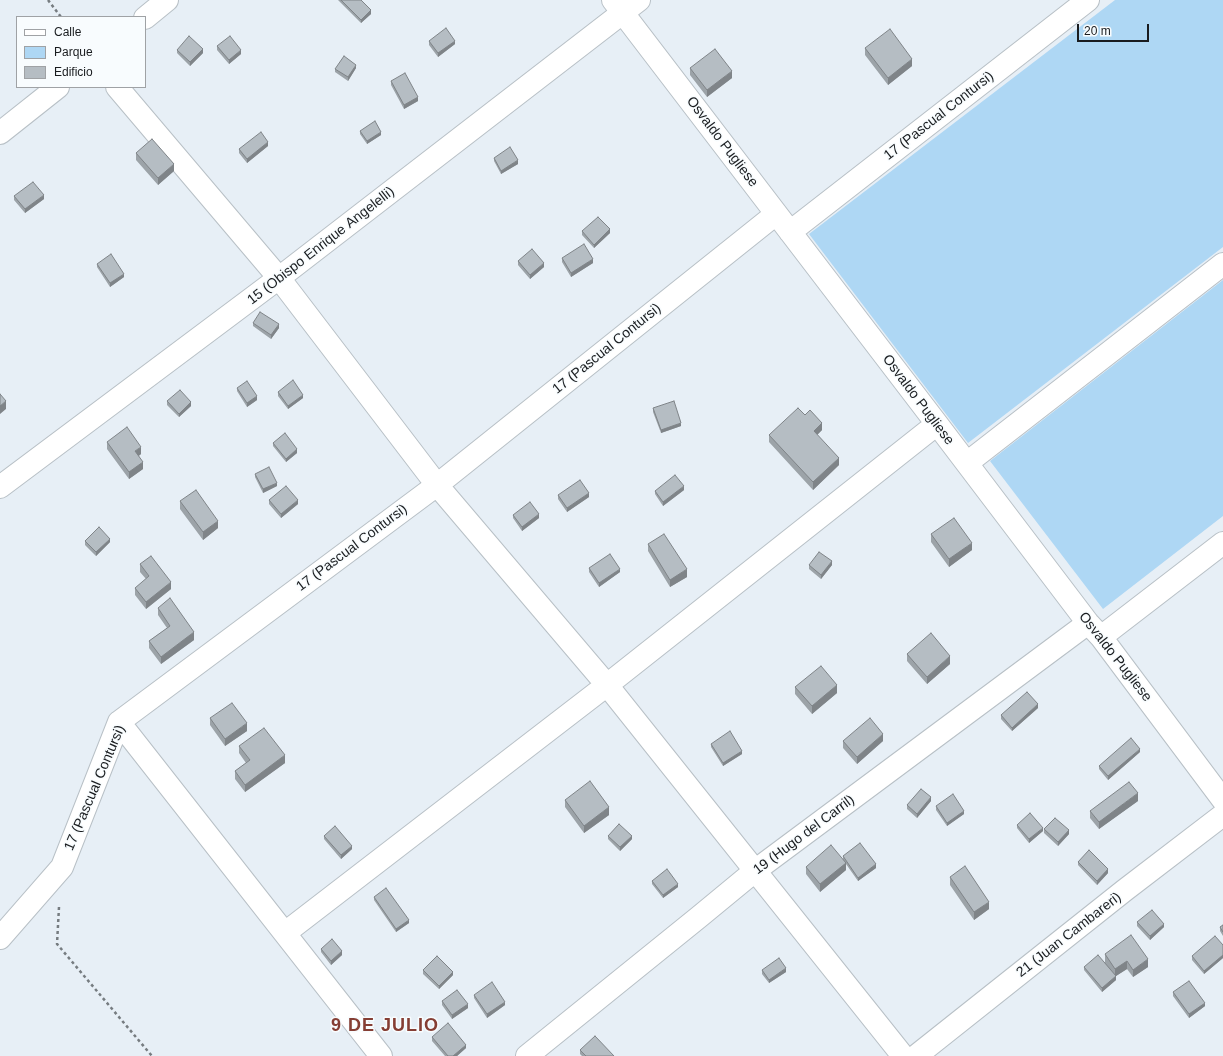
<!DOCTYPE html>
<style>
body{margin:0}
#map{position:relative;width:1223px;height:1056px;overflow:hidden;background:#e7eff6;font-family:Arial,sans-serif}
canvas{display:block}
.legend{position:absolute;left:16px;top:16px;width:130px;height:72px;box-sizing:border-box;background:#f8fcfe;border:1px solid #9fa2a5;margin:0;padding:5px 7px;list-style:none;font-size:12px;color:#191c1f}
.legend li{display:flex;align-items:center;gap:8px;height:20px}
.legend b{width:20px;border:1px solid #9fa2a5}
.scale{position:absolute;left:1077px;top:24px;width:72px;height:18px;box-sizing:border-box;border:2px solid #191c1f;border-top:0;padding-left:5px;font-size:12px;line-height:14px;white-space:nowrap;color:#191c1f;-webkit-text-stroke:3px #f8fcfe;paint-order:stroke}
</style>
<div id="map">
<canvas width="1223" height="1056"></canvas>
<ul class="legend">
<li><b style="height:5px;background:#fff"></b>Calle</li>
<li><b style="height:11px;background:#aed7f4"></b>Parque</li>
<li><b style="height:11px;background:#b5bdc3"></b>Edificio</li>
</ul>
<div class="scale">20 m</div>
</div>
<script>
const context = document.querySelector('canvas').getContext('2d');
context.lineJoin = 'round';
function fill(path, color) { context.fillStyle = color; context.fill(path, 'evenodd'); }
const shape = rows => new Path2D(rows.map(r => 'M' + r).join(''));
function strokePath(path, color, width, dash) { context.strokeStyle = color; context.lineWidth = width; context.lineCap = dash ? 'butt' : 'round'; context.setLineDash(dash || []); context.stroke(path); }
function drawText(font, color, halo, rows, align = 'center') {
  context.font = font + ' Arial,sans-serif'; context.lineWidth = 3; context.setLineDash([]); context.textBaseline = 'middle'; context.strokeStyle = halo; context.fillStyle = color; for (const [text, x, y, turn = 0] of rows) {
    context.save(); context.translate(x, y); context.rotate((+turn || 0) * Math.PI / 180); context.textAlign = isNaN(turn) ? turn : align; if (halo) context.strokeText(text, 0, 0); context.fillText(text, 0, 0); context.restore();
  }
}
fill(shape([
 [1115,0,1223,0,1223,247,968,443,809,234],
 [1223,280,1223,516,1103,609,990,461]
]), '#aed7f4');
const minor = shape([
 [613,0,937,424,1088,623,1101,637,1223,800],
 [145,18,167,0],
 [117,87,279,278,437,485,607,685,903,1056],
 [0,133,58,87],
 [790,232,1088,0],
 [967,463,1223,264],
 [0,487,279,278,639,0],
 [1101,637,1223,543],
 [119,722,381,1056],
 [285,933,607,685,937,424],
 [0,938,62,867,119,722,437,485,776,214],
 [527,1056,699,917,756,870,1088,623],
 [916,1056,1125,890,1223,815]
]);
strokePath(minor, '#b8c0c6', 24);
strokePath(shape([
 [48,0,61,17],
 [59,907,57,944,152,1056]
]), '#767c80', 2.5, [3, 3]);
strokePath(minor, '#fff', 22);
fill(shape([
 [338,0,361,0,371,14,361,23],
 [429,41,455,44,438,57,429,45],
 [217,46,241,54,229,64,217,50],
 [865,48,912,66,888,85,865,55],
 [177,50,203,53,190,66,177,53],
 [356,68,348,81,335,72,335,69],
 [690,68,732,78,707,97,690,75],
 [391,81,418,101,404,109,391,85],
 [360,131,381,135,367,144,360,134],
 [268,146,247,163,239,153,239,149],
 [136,153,174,171,158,185,136,160],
 [494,158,518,164,501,174,494,161],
 [14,196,44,199,25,213,14,200],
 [582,231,610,233,594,248,582,235],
 [562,258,593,263,571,277,562,262],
 [518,261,544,267,530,279,518,265],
 [97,264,124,277,110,287,97,267],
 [253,323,279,328,271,339,253,326],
 [237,388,257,400,247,407,237,391],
 [278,392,303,398,288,409,278,396],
 [167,401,191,406,179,417,167,405],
 [653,408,681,426,661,433,653,412],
 [805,415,822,430,817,435,839,465,813,490,769,442,769,435],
 [107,442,141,454,139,456,143,469,129,479,107,449],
 [273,443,297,453,286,462,273,446],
 [255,474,277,486,263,493,255,477],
 [684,490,663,506,655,494,655,491],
 [558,495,589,497,567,512,558,499],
 [269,500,298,504,281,518,269,504],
 [180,501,218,528,203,540,180,509],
 [513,515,539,518,522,531,513,518],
 [931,534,972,550,949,567,931,542],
 [85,541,110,542,96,556,85,545],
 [648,544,687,577,670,587,648,551],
 [140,564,171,589,146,609,135,595,135,588,146,579,140,572],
 [809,565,832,565,821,579,809,569],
 [589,568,620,572,599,587,589,572],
 [158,608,194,640,161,664,149,648,149,641,167,628,158,615],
 [907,654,950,664,927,684,907,661],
 [795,687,837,693,812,714,795,694],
 [1038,708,1012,731,1001,719,1001,715],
 [210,718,247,731,225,746,210,725],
 [843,741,883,741,857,764,843,748],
 [711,744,742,754,723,766,711,747],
 [239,746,285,763,245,792,235,779,235,771,246,763,239,753],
 [1140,752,1108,780,1099,769,1099,766],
 [565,800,609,815,584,833,565,807],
 [931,801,917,818,907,809,907,805],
 [1138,801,1099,829,1090,818,1090,811],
 [936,806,964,814,947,826,936,810],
 [1017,825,1043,831,1029,843,1017,828],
 [1044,829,1069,834,1058,846,1044,833],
 [324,836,352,849,341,859,324,839],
 [608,836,632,839,620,851,608,839],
 [843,856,876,868,858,881,846,864,846,870,820,892,806,874,806,867,843,859],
 [1078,862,1108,873,1097,885,1078,865],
 [950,877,989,909,974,920,950,885],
 [652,881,678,887,663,898,652,884],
 [374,897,409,923,396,932,374,900],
 [1137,922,1164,927,1150,940,1137,926],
 [1223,925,1223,936,1220,931,1220,927],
 [1223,945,1223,958,1204,974,1192,960,1192,956],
 [321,949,342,955,331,965,321,952],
 [1105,954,1148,967,1133,977,1127,969,1116,976,1116,980,1102,992,1084,970,1084,967,1105,962],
 [423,970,453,975,439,989,423,974],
 [762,970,786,972,769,983,762,974],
 [1173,992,1205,1006,1189,1018,1173,996],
 [474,995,505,1005,487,1018,474,998],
 [442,1001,468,1008,452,1019,442,1005],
 [432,1037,466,1048,457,1056,445,1056,432,1041],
 [580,1050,614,1056,582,1056,580,1054]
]), '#9ca3a8');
fill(shape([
 [371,10,371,14,361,23,361,20],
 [455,41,455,44,438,57,438,53],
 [203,49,203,53,190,66,190,62],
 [241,50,241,54,229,64,229,60],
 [912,59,912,66,888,85,888,78],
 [356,65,356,68,348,81,348,77],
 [732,71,732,78,707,97,707,90],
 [418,97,418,101,404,109,404,105],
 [381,132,381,135,367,144,367,141],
 [268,142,268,146,247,163,247,159],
 [518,160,518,164,501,174,501,171],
 [174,164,174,171,158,185,158,178],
 [44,195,44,199,25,213,25,209],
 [610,229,610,233,594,248,594,245],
 [593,259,593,263,571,277,571,273],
 [544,263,544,267,530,279,530,275],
 [124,274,124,277,110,287,110,283],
 [279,324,279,328,271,339,271,335],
 [303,395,303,398,288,409,288,406],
 [257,396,257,400,247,407,247,403],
 [6,401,6,409,0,414,0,406],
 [191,402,191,406,179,417,179,414],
 [681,423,681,426,661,433,661,430],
 [822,423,822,430,814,438,814,431],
 [141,447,141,454,135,458,135,451],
 [297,449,297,453,286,462,286,459],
 [839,458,839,465,813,490,813,482],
 [143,462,143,469,129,479,129,472],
 [277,483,277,486,263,493,263,489],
 [684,486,684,490,663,506,663,502],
 [589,493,589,497,567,512,567,508],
 [298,500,298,504,281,518,281,514],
 [539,514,539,518,522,531,522,527],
 [218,521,218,528,203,540,203,532],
 [110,539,110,542,96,556,96,552],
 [972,543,972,550,949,567,949,559],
 [832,561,832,565,821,579,821,575],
 [620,569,620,572,599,587,599,583],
 [687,569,687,577,670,587,670,580],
 [171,582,171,589,146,609,146,602],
 [194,632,194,640,161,664,161,657],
 [950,656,950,664,927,684,927,677],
 [837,685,837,693,812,714,812,706],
 [1038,704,1038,708,1012,731,1012,728],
 [247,723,247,731,225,746,225,739],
 [883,734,883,741,857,764,857,757],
 [1140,749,1140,752,1108,780,1108,776],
 [742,751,742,754,723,766,723,763],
 [285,755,285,763,245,792,245,785],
 [1138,793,1138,801,1099,829,1099,822],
 [931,797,931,801,917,818,917,814],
 [609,807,609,815,584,833,584,826],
 [964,811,964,814,947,826,947,823],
 [1043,828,1043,831,1029,843,1029,839],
 [1069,830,1069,834,1058,846,1058,842],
 [632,836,632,839,620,851,620,847],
 [352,846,352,849,341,859,341,855],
 [846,863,846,870,820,892,820,884],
 [876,864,876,868,858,881,858,878],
 [1108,869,1108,873,1097,885,1097,881],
 [678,884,678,887,663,898,663,895],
 [989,902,989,909,974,920,974,912],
 [409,920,409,923,396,932,396,929],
 [1164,924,1164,927,1150,940,1150,936],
 [342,951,342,955,331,965,331,961],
 [1223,955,1223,958,1204,974,1204,971],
 [1148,959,1148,967,1133,977,1133,970],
 [1127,961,1127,969,1116,976,1116,980,1102,992,1102,988,1115,977,1115,969],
 [786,968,786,972,769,983,769,980],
 [453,972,453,975,439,989,439,986],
 [505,1002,505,1005,487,1018,487,1014],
 [1205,1003,1205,1006,1189,1018,1189,1014],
 [468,1004,468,1008,452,1019,452,1015],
 [466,1045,466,1048,457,1056,453,1056]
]), '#7f8488');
const building = shape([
 [341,0,361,0,371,10,361,20,341,0],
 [446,28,455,41,438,53,429,41,446,28],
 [890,29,912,59,888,78,865,48,890,29],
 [189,36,203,49,190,62,177,50,189,36],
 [230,36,241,50,229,60,217,46,230,36],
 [715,49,732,71,707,90,690,68,715,49],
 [344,56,356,65,348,77,335,69,344,56],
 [405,73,418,97,404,105,391,81,405,73],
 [375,121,381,132,367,141,360,131,375,121],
 [261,132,268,142,247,159,239,149,261,132],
 [152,139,174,164,158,178,136,153,152,139],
 [510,147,518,160,501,171,494,158,510,147],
 [33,182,44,195,25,209,14,196,33,182],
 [598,217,610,229,594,245,582,231,598,217],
 [584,244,593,259,571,273,562,258,584,244],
 [532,249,544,263,530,275,518,261,532,249],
 [111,254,124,274,110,283,97,264,111,254],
 [260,312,279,324,271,335,253,323,260,312],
 [293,380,303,395,288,406,278,392,293,380],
 [247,381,257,396,247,403,237,388,247,381],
 [180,390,191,402,179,414,167,401,180,390],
 [0,394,6,401,0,406,0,394],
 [674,401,681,423,661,430,653,408,674,401],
 [798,408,805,415,810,410,822,423,814,431,839,458,813,482,769,435,798,408],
 [127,427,141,447,135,451,143,462,129,472,107,442,127,427],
 [285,433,297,449,286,459,273,443,285,433],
 [269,467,277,483,263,489,255,474,269,467],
 [675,475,684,486,663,502,655,491,675,475],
 [580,480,589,493,567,508,558,495,580,480],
 [286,486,298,500,281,514,269,500,286,486],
 [196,490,218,521,203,532,180,501,196,490],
 [530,502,539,514,522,527,513,515,530,502],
 [954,518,972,543,949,559,931,534,954,518],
 [99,527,110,539,96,552,85,541,99,527],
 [664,534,687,569,670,580,648,544,664,534],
 [819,552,832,561,821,575,809,565,819,552],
 [610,554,620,569,599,583,589,568,610,554],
 [151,556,171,582,146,602,135,588,149,576,140,564,151,556],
 [170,598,194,632,161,657,149,641,170,626,158,608,170,598],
 [931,633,950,656,927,677,907,654,931,633],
 [821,666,837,685,812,706,795,687,821,666],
 [1027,692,1038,704,1012,728,1001,715,1027,692],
 [232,703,247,723,225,739,210,718,232,703],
 [870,718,883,734,857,757,843,741,870,718],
 [264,728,285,755,245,785,235,771,250,760,239,746,264,728],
 [730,731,742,751,723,763,711,744,730,731],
 [1131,738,1140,749,1108,776,1099,766,1131,738],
 [590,781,609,807,584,826,565,800,590,781],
 [1129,782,1138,793,1099,822,1090,811,1129,782],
 [921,789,931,797,917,814,907,805,921,789],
 [953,794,964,811,947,823,936,806,953,794],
 [1030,813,1043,828,1029,839,1017,825,1030,813],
 [1055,818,1069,830,1058,842,1044,829,1055,818],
 [619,824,632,836,620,847,608,836,619,824],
 [335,826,352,846,341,855,324,836,335,826],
 [860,843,876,864,858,878,843,856,860,843],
 [831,845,846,863,820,884,806,867,831,845],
 [1089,850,1108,869,1097,881,1078,862,1089,850],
 [965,866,989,902,974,912,950,877,965,866],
 [667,869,678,884,663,895,652,881,667,869],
 [386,888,409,920,396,929,374,897,386,888],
 [1152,910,1164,924,1150,936,1137,922,1152,910],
 [1223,925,1223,932,1220,927,1223,925],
 [1131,935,1148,959,1133,970,1127,961,1115,969,1105,954,1131,935],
 [1215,936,1223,945,1223,955,1204,971,1192,956,1215,936],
 [332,939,342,951,331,961,321,949,332,939],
 [1098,955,1116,976,1102,988,1084,967,1098,955],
 [437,956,453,972,439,986,423,970,437,956],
 [779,958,786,968,769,980,762,970,779,958],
 [1189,981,1205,1003,1189,1014,1173,992,1189,981],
 [492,982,505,1002,487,1014,474,995,492,982],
 [457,990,468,1004,452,1015,442,1001,457,990],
 [448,1023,466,1045,453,1056,448,1056,432,1037,448,1023],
 [595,1036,614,1056,586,1056,580,1050,595,1036]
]);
fill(building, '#b5bdc3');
strokePath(building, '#7f8488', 1);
drawText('14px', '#191c1f', '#f8fcfe', [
 ["17 (Pascual Contursi)",939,116,-38],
 ["Osvaldo Pugliese",722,142,53],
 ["15 (Obispo Enrique Angelelli)",321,246,-38],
 ["17 (Pascual Contursi)",607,349,-39],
 ["Osvaldo Pugliese",918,400,53],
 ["17 (Pascual Contursi)",352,548,-37],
 ["Osvaldo Pugliese",1115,657,52],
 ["17 (Pascual Contursi)",95,788,-67],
 ["19 (Hugo del Carril)",804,835,-37],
 ["21 (Juan Cambareri)",1069,935,-38]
]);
context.letterSpacing = '1px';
drawText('bold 18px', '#853e34', '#f8fcfe', [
 ["9 DE JULIO",385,1026]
]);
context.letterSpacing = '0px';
</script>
